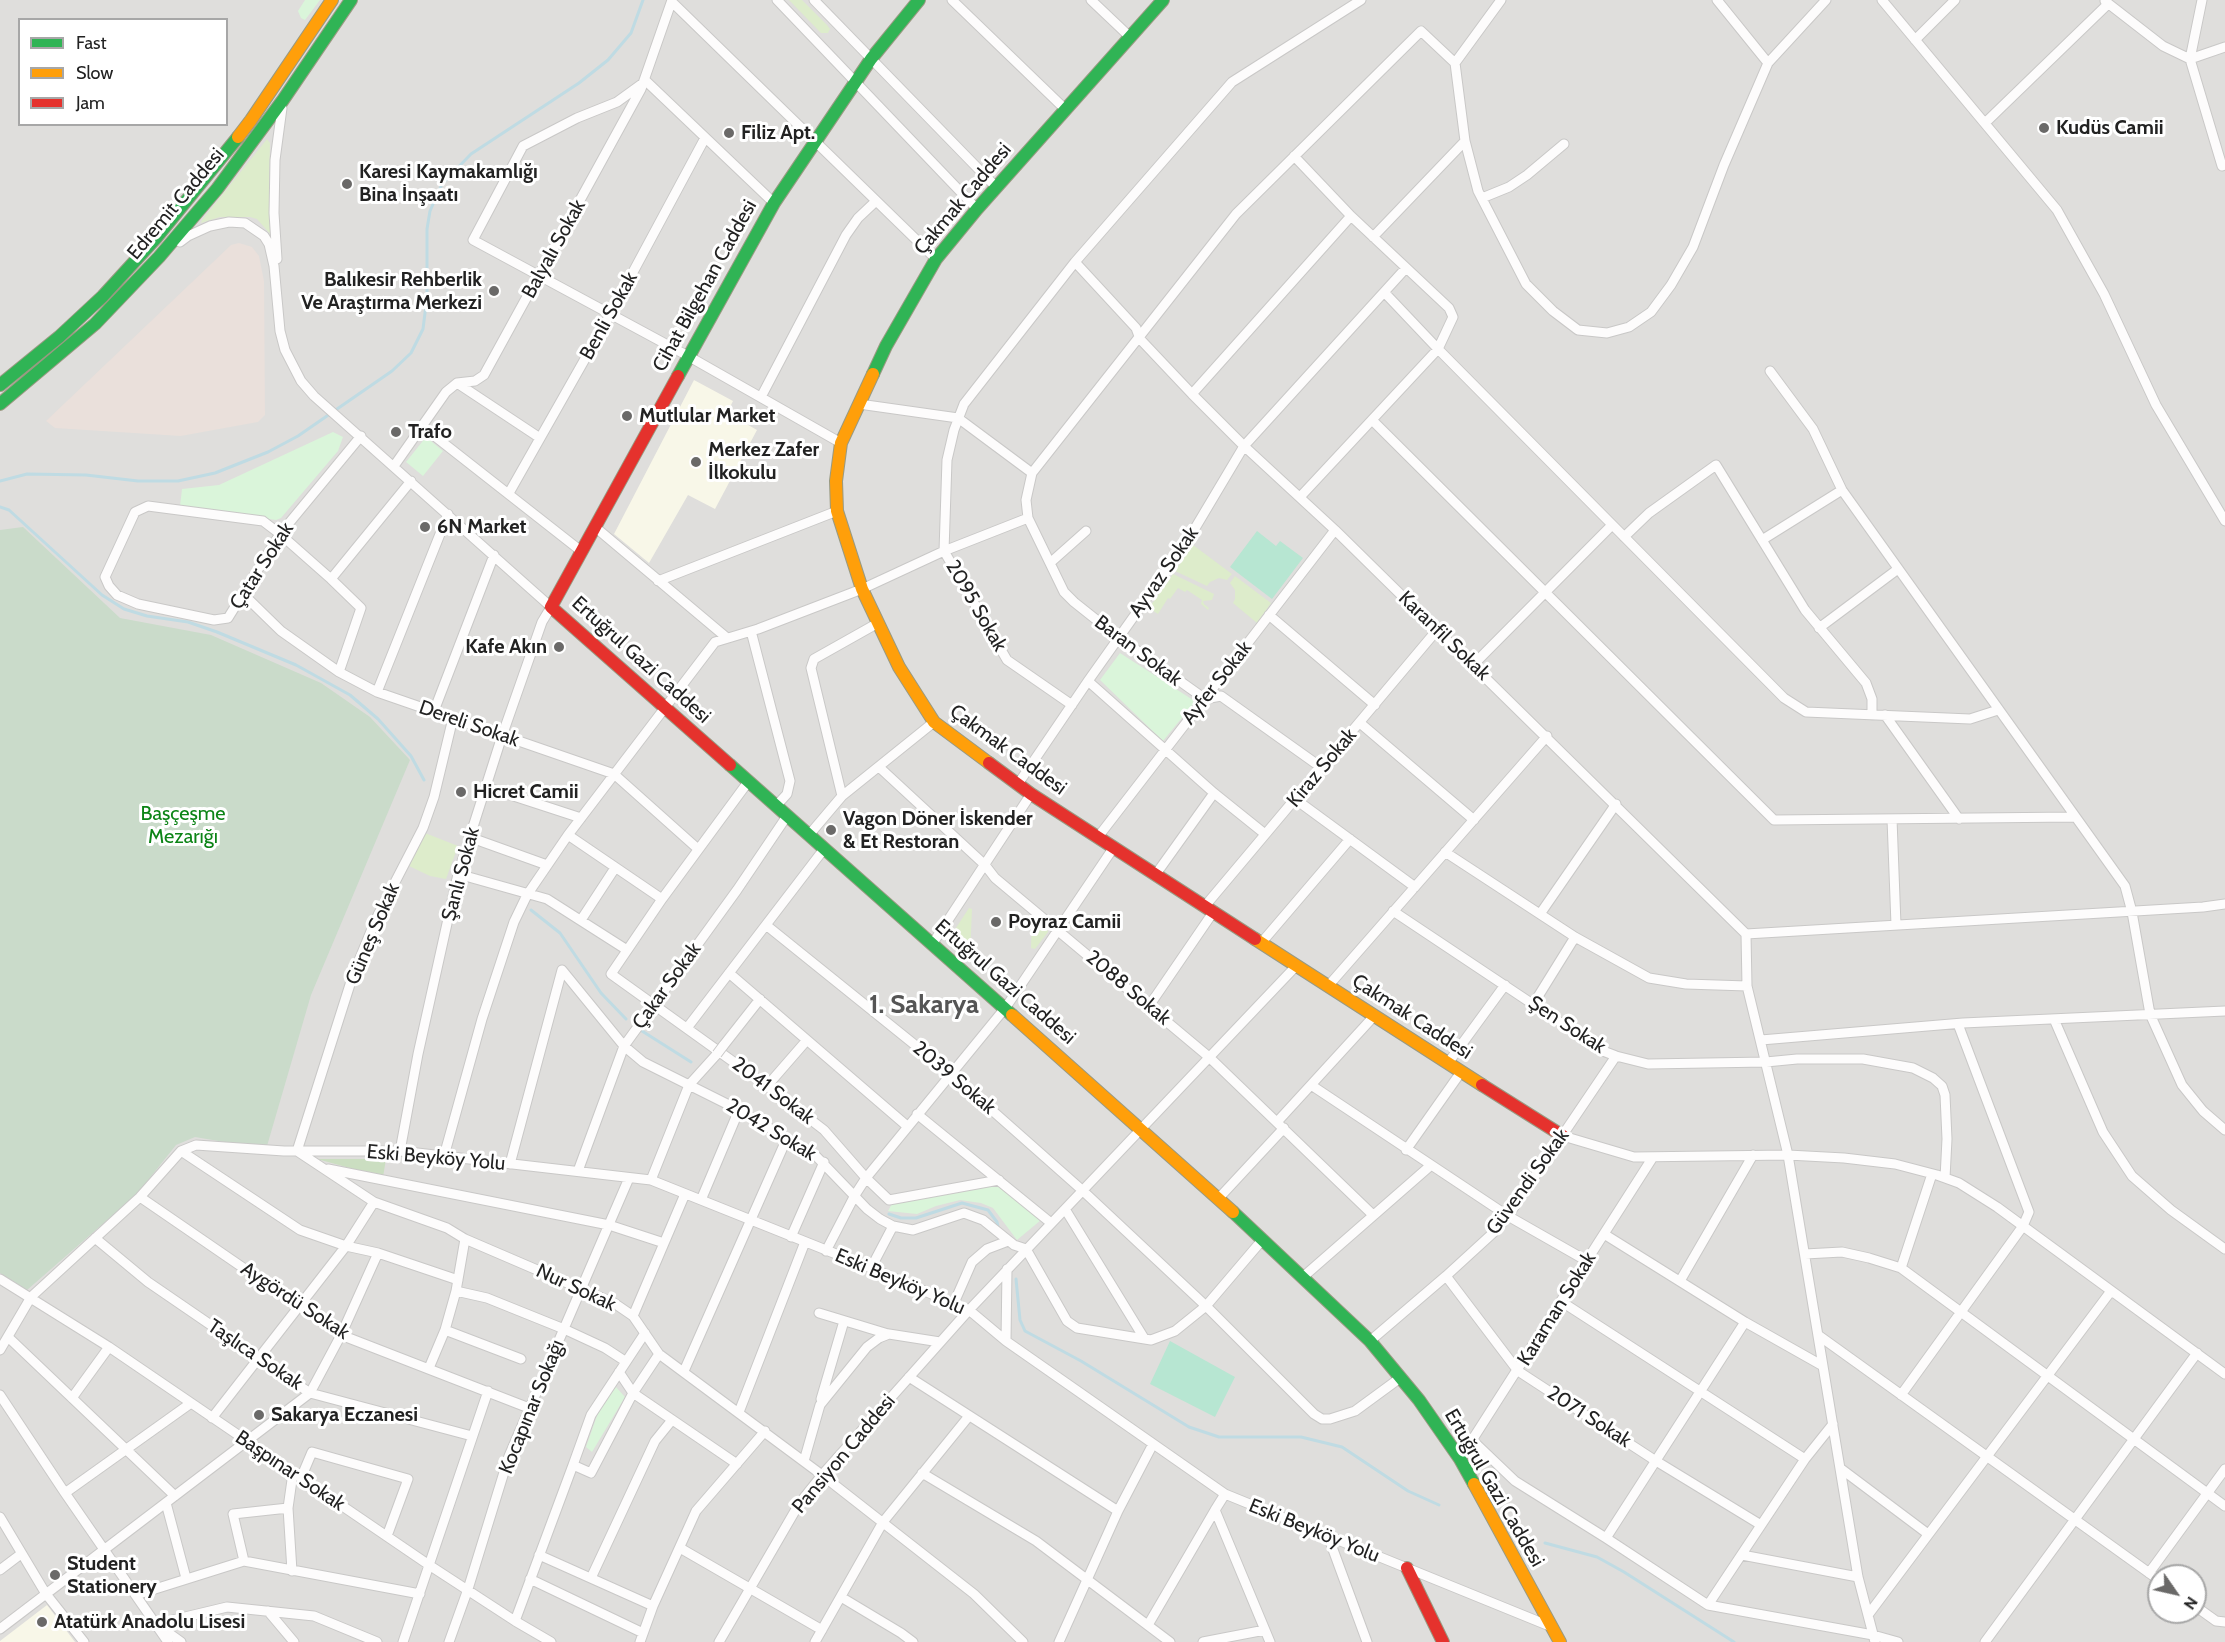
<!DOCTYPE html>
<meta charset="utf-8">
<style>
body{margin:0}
#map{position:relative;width:2225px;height:1642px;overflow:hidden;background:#f0eeeb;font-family:Cabin,sans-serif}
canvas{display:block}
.legend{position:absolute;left:18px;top:18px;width:210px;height:108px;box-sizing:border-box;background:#fff;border:2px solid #a7a7a7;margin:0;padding:8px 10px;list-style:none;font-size:18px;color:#222}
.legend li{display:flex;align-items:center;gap:12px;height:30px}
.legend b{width:30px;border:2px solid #a7a7a7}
.north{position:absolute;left:2147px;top:1564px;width:60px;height:60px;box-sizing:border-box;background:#fff;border:2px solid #a7a7a7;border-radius:50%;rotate:124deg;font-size:16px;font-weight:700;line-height:24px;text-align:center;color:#222}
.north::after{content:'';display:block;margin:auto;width:21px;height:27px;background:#6a6968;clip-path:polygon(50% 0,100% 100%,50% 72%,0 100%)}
</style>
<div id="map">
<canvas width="2225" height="1642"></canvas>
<ul class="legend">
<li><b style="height:8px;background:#30b455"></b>Fast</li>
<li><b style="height:8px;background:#ff9f0a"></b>Slow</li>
<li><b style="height:8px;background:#e5322d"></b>Jam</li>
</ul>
<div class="north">N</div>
</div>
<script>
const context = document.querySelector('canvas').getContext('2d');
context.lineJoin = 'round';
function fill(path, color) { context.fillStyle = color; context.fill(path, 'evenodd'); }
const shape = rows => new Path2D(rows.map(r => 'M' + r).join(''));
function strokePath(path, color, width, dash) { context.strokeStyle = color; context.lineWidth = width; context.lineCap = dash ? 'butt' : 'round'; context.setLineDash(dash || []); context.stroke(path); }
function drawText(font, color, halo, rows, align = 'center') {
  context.font = font + ' Cabin,sans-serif'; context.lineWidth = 6; context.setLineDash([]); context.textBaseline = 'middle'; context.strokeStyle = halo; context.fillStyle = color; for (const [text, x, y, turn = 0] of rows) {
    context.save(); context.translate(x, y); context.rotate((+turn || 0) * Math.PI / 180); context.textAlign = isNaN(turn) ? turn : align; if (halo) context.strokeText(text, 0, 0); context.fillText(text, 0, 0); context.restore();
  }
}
fill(shape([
 [0,0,2225,0,2225,1642,0,1642],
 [20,20,226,20,226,124,20,124],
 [2159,1576,2195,1576,2195,1612,2159,1612]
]), '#dfdedc');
fill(shape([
 [694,380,733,401,727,413,757,430,715,509,688,495,649,563,614,534],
 [47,1605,75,1642,0,1642,0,1641]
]), '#f8f7e8');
fill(shape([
 [239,243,252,247,259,256,264,281,265,415,258,422,181,436,55,428,46,421,231,245]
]), '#eae0db');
fill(shape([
 [789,0,802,0,827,25,830,29,828,33,821,33],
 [267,139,270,143,269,188,272,236,257,219,250,217,220,217,201,223,202,220],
 [1193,545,1232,574,1227,580,1219,578,1210,582,1207,586,1175,571],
 [1173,574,1214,594,1212,600,1203,601,1204,604,1209,608,1208,610,1201,604,1202,600,1187,590,1185,592,1178,588,1170,599,1168,598,1158,614,1149,608],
 [1235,576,1271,603,1257,623,1233,603,1235,599,1235,590,1230,583],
 [425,833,458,846,446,879,430,876,409,866],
 [969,908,972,909,970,955,950,937],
 [1032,914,1047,927,1048,932,1035,949,1031,948]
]), '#ddeccb');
fill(shape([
 [317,1159,386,1159,383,1177]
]), '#cbdec1');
fill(shape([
 [23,527,120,618,211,635,321,683,370,717,410,760,311,995,267,1146,254,1147,195,1137,176,1145,137,1194,27,1290,0,1273,0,530]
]), '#cadbca');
fill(shape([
 [305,0,320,0,305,20,301,18,298,11],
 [333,432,343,437,338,451,281,518,276,520,180,506,182,489,219,485],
 [426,437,443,451,423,476,406,462],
 [1120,653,1193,700,1194,703,1163,741,1100,680],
 [998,1185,1041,1220,1017,1240,993,1208,981,1203,960,1200,936,1206,917,1214,888,1211,893,1202],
 [615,1386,625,1397,592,1452,586,1447,599,1410]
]), '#daf5da');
fill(shape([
 [1257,531,1276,546,1280,541,1303,558,1272,599,1230,567],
 [1170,1341,1235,1377,1215,1417,1150,1384]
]), '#b7e6d2');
strokePath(shape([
 [0,481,27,474,86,475,138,481,178,481,215,473,268,452,298,436,392,371,411,353,423,329,427,297,427,229,430,211,442,184,471,154,579,83,608,60,631,33,643,0],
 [0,507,9,510,102,595,124,609,147,616,188,622,217,632,296,665,350,695,378,719,411,756,424,780],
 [531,910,560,933,601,993,626,1019],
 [642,1031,691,1062],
 [889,1214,901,1218,916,1218,962,1203,988,1210,997,1222,999,1231],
 [1016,1279,1020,1320,1025,1331,1081,1361,1189,1427,1219,1437,1301,1437,1342,1447,1408,1491,1439,1505],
 [1545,1543,1597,1557,1624,1572,1734,1642]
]), '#bfdbe3', 3);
const street = shape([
 [777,0,977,209],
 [814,0,996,187],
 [952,0,1066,110],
 [1091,0,1130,37],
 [1501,0,1455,63,1465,141,1478,191,1526,284,1553,311,1578,330,1607,333,1629,327,1651,312,1671,285,1693,247,1724,165,1768,63,1826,0],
 [1717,0,1768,63],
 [1882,0,2057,210,2104,294,2156,405,2225,521],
 [2202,0,2190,59,2222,166,2225,165],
 [2105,1,2163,46,2190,59,2225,47],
 [672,2,936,259],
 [1915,40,1955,0],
 [1985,123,2108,4],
 [1294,156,1351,216,1449,308,1453,317,1438,349,1300,497],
 [1482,198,1509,187,1527,175,1564,144],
 [774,203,646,81,617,102,577,118,523,146,473,240,688,356,841,443],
 [1373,237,1465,141],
 [180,242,188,236,210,226,229,222,245,223,264,236,269,244,274,266,280,331,285,350,301,381,314,396,551,607,542,622,502,736,458,874,418,1054,400,1151],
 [277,259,274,213,275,160,282,108],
 [1075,262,1136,328,1140,339,1192,394,1244,446,1335,530,1746,934],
 [1384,292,1438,349,1784,698,1806,712,1970,719,1998,710],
 [1770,371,1813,429,1842,490,2125,886,2132,912,2150,1014,2182,1085,2203,1111,2225,1130],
 [457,383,540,438],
 [1192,394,1351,216],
 [761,397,846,235,858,218,875,202],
 [859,404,958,418,1032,473],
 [1372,420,1774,820,2075,817],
 [423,427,581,551],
 [394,466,446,392,457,383,475,381,484,375,641,89,672,0],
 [509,493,611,313,705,138],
 [595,527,727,638],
 [1624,537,1649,513,1716,465,1805,610,1866,683,1872,699,1872,715],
 [1762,540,1842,490],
 [1050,563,1086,531],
 [331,579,411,481],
 [658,581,837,511],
 [243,594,281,631,339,672,377,692,614,774,698,849],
 [1269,615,1375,705],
 [1819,628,1898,569],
 [751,631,790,781,787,794,776,806],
 [1473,665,1612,525],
 [339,672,361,608,331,579,280,534,263,521,148,506,135,512,105,577,109,586,117,595,138,604,214,620,228,618,280,534,361,436],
 [1088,681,1214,793,1265,834],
 [377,692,448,514],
 [1072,705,1007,660,944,551,947,460,954,430,964,404,1075,262,1232,82,1361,0],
 [434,711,494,555],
 [1885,715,1959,819],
 [453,718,434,797,423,828,376,919,353,975,297,1151,374,1202,447,1228,465,1239,614,1303,633,1316,659,1354,822,1475,974,1594,1023,1642],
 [1360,723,1474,820],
 [879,767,985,865,995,878,1209,1057,1373,1215],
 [1322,768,1221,696,1205,699,1118,637,1074,602,1064,592,1028,518,1026,500,1032,473,1236,214,1421,31,1455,63],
 [748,782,662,899,611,974,767,1086,824,1130,866,1178,889,1200,999,1180],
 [1018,784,1088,681,1188,540,1244,446,1406,268],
 [486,787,581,818],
 [842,796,811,668,814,659,878,623],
 [1295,799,1415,887],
 [1892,819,1896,925],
 [568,835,662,899],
 [809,835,842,796,934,722],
 [469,837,547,865],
 [1098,837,1335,530],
 [1445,852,1575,937,1649,978,1686,984,1747,986],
 [458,874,547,899,627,950],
 [1156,874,1214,793],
 [1205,906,1437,630],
 [1393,911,1603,1051,1616,1056,1648,1064,1766,1062,1797,1059,1863,1059,1913,1068,1933,1078,1942,1086,1945,1095,1947,1139,1945,1178],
 [1540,914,1616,804],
 [581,920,615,868],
 [766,925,951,1074,1082,1190,1206,1306,1314,1414,1322,1419,1330,1419,1355,1411,1400,1378],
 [1746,934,1747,986,1788,1155,1858,1577,1875,1642],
 [1746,934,2203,907,2225,904],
 [1262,942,1350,839],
 [933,943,1031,794],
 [562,970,624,1046,643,1062,739,1110,815,1155,867,1209,880,1219,893,1226,913,1230,964,1213,983,1220,1014,1245,1026,1249,1067,1321,1077,1328,1151,1340,1175,1331,1206,1306,1263,1239],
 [729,973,907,1126],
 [1329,985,1547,736],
 [1534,1003,1575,937],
 [1149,1006,1214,911],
 [2054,1019,2103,1132,2132,1176,2171,1210,2225,1249],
 [687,1028,824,849],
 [1761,1040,1963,1023,2225,1011],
 [723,1046,760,999],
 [1448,1063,1505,985],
 [1311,1085,1508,1216,1587,1261],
 [767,1086,807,1040],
 [917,1114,1051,1223],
 [1277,1122,1375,1015],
 [1563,1136,1634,1157,1788,1155,1844,1158,1895,1164,1937,1175,1959,1183,1997,1207,2225,1374],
 [1406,1150,1461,1072],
 [181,1151,300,1230,346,1246,378,1253,458,1280],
 [444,1156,482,1019,514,922,527,895,568,835,715,642,758,629,862,589,944,551,1028,518],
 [510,1164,562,970],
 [328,1169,609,1225,664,1243],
 [578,1171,624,1046,737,890,787,816],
 [651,1180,689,1085,717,1054],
 [140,1197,341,1335,529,1408],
 [1218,1199,1284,1128],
 [701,1200,739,1110],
 [1065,1209,1144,1338],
 [1604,1234,1745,1322,1823,1366],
 [791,1237,824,1162],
 [95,1238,148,1282,310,1393,472,1436],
 [826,1251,855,1195,866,1178,1006,1007,1114,847],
 [1805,1254,1842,1252,1869,1258,1901,1268,2225,1506],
 [871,1268,893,1226],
 [1901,1268,1932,1174],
 [1446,1276,1518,1371,1656,1461,1761,1525],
 [1303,1277,1430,1166],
 [0,1279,109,1347,429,1565,515,1621,551,1642],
 [1680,1281,1753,1155],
 [456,1291,487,1298,564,1329,605,1348,625,1361],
 [1562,1302,1805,1459],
 [954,1303,972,1262,987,1249,1008,1241],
 [819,1313,888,1334],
 [633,1316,685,1194],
 [445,1330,521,1359],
 [645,1333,591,1415,573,1465,591,1473,633,1393,659,1354],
 [1818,1335,2159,1580],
 [8,1337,175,1496],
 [1006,1341,1007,1269],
 [1370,1341,1446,1276,1493,1233,1508,1216,1616,1056],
 [0,1350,31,1297,140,1197,181,1151,196,1145,284,1151,400,1151,651,1180,871,1268,969,1310,1006,1341,1225,1494,1552,1627],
 [429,1368,445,1330,456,1291,465,1239],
 [684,1371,787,1138],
 [619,1372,633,1393,737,1464],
 [909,1377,1118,1511],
 [0,1395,65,1493,168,1642],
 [1901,1395,2023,1226,2029,1212,1958,1024],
 [72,1398,109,1347],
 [821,1399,844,1321],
 [739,1412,805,1242],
 [212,1418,346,1246,374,1202],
 [1472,1440,1515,1481,1606,1538,1708,1605,1873,1635,1898,1642],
 [1460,1459,1653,1157],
 [804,1461,820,1405,867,1347,879,1338,889,1334,940,1342],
 [1840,1468,1928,1534],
 [922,1473,1036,1541,1170,1642],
 [301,1478,312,1452,408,1479,387,1536],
 [65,1493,191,1403],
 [1225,1494,1215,1510,1270,1642],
 [166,1503,186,1578],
 [0,1517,46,1594,84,1642],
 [1328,1536,1367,1642],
 [1606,1538,1745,1322],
 [680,1548,822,1630],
 [539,1555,653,1606],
 [1742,1555,1858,1577],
 [244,1561,233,1514,288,1508],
 [0,1570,21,1554],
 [292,1571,288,1508,293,1473],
 [2149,1573,2225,1469],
 [591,1578,655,1441,672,1420],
 [530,1579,643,1633],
 [136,1595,244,1561,420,1594],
 [841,1597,901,1633,913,1642],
 [1708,1605,1805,1459,1833,1424],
 [2195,1606,2216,1621,2225,1622],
 [268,1611,294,1642],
 [1868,1615,2111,1291],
 [515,1621,573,1465],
 [156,1624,227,1607,314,1616,377,1642],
 [1148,1625,1215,1510],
 [0,1629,310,1393,341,1335,378,1253],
 [163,1629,181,1642],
 [403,1642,488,1391],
 [449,1642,468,1589,509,1456,629,1178],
 [640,1642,653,1606,696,1511,765,1431],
 [719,1642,799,1504,822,1475,969,1310,1297,965],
 [815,1642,883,1522,969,1416],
 [1059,1642,1118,1511,1153,1444],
 [1203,1642,1265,1630],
 [1985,1642,2197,1353]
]);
const fast = shape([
 [873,374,886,346,936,259,977,209,1163,0],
 [678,376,774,203,871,59,919,0],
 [0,385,59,337,103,296,156,238,238,137],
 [0,404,95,324,159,257,217,189,283,100,351,0],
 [730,765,1012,1015],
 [1233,1212,1370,1341,1419,1400,1460,1459,1474,1484]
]);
const slow = shape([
 [238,137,251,120,332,0],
 [873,374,841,443,836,481,837,511,862,589,899,667,934,722,989,763],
 [1255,939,1482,1085],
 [1012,1015,1233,1212],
 [1474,1484,1560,1642]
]);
const jam = shape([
 [678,376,551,607,730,765],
 [989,763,1031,794,1255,939],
 [1482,1085,1563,1136],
 [1407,1568,1443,1642]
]);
strokePath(street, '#c9c8c7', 11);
strokePath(fast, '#999a82', 14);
strokePath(slow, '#999a82', 14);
strokePath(jam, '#999a82', 14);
strokePath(street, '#fdfcfc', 9);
strokePath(fast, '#30b455', 12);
strokePath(slow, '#ff9f0a', 12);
strokePath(jam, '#e5322d', 12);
const streetBridge = shape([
 [717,1054,723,1046]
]);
strokePath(streetBridge, '#c9c8c7', 11, []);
strokePath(streetBridge, '#fdfcfc', 9);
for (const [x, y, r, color] of [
 [2044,128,6,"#6a6968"],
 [729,133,6,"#6a6968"],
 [347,184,6,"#6a6968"],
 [494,291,6,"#6a6968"],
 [627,416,6,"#6a6968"],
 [396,432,6,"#6a6968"],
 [696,462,6,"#6a6968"],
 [425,527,6,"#6a6968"],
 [559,647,6,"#6a6968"],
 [461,792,6,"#6a6968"],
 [831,830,6,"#6a6968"],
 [996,922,6,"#6a6968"],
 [259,1415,6,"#6a6968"],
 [55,1575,6,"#6a6968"],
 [42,1622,6,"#6a6968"]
]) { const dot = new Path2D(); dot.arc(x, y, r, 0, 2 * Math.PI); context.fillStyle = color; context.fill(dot); strokePath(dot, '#fff', 2); }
drawText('bold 20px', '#222', '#fff', [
 ["Kudüs Camii",2056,128],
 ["Filiz Apt.",741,133],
 ["Karesi Kaymakamlığı",359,172],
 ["Bina İnşaatı",359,195],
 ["Balıkesir Rehberlik",482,280,"right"],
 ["Ve Araştırma Merkezi",482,303,"right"],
 ["Mutlular Market",639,416],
 ["Trafo",408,432],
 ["Merkez Zafer",708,450],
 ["İlkokulu",708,473],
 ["6N Market",437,527],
 ["Kafe Akın",547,647,"right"],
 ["Hicret Camii",473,792],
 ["Vagon Döner İskender",843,819],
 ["& Et Restoran",843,842],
 ["Poyraz Camii",1008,922],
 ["Sakarya Eczanesi",271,1415],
 ["Student",67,1564],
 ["Stationery",67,1587],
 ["Atatürk Anadolu Lisesi",54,1622]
], 'left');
drawText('20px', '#222', '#fff', [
 ["Çakmak Caddesi",963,199,-50],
 ["Edremit Caddesi",176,204,-50],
 ["Balyalı Sokak",554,249,-61],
 ["Cihat Bilgehan Caddesi",705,286,-61],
 ["Benli Sokak",609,316,-61],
 ["Çatar Sokak",262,566,-57],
 ["Ayvaz Sokak",1164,572,-55],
 ["2095 Sokak",976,606,60],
 ["Karanfil Sokak",1444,636,44],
 ["Baran Sokak",1138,651,37],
 ["Ertuğrul Gazi Caddesi",641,660,42],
 ["Ayfer Sokak",1217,683,-52],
 ["Dereli Sokak",469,724,19],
 ["Çakmak Caddesi",1008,750,36],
 ["Kiraz Sokak",1322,768,-50],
 ["Şanlı Sokak",461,874,-75],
 ["Güneş Sokak",373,934,-67],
 ["Ertuğrul Gazi Caddesi",1005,982,41],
 ["Çakar Sokak",667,986,-54],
 ["2088 Sokak",1128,988,40],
 ["Çakmak Caddesi",1412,1017,33],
 ["Şen Sokak",1567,1025,33],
 ["2039 Sokak",954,1078,40],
 ["2041 Sokak",773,1091,37],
 ["2042 Sokak",771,1130,31],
 ["Eski Beyköy Yolu",436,1158,5],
 ["Güvendi Sokak",1528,1182,-54],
 ["Eski Beyköy Yolu",900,1282,23],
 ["Nur Sokak",576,1288,25],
 ["Aygördü Sokak",295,1301,33],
 ["Karaman Sokak",1557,1309,-58],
 ["Taşlıca Sokak",255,1355,34],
 ["Kocapınar Sokağı",532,1407,-68],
 ["2071 Sokak",1589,1417,33],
 ["Pansiyon Caddesi",844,1454,-50],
 ["Başpınar Sokak",290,1471,34],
 ["Ertuğrul Gazi Caddesi",1494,1488,60],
 ["Eski Beyköy Yolu",1314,1531,22]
]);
drawText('20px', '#0c8416', '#fff', [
 ["Başçeşme",183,814],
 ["Mezarığı",183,837]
]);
drawText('bold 26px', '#555', '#fff', [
 ["1. Sakarya",924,1005]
]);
</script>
